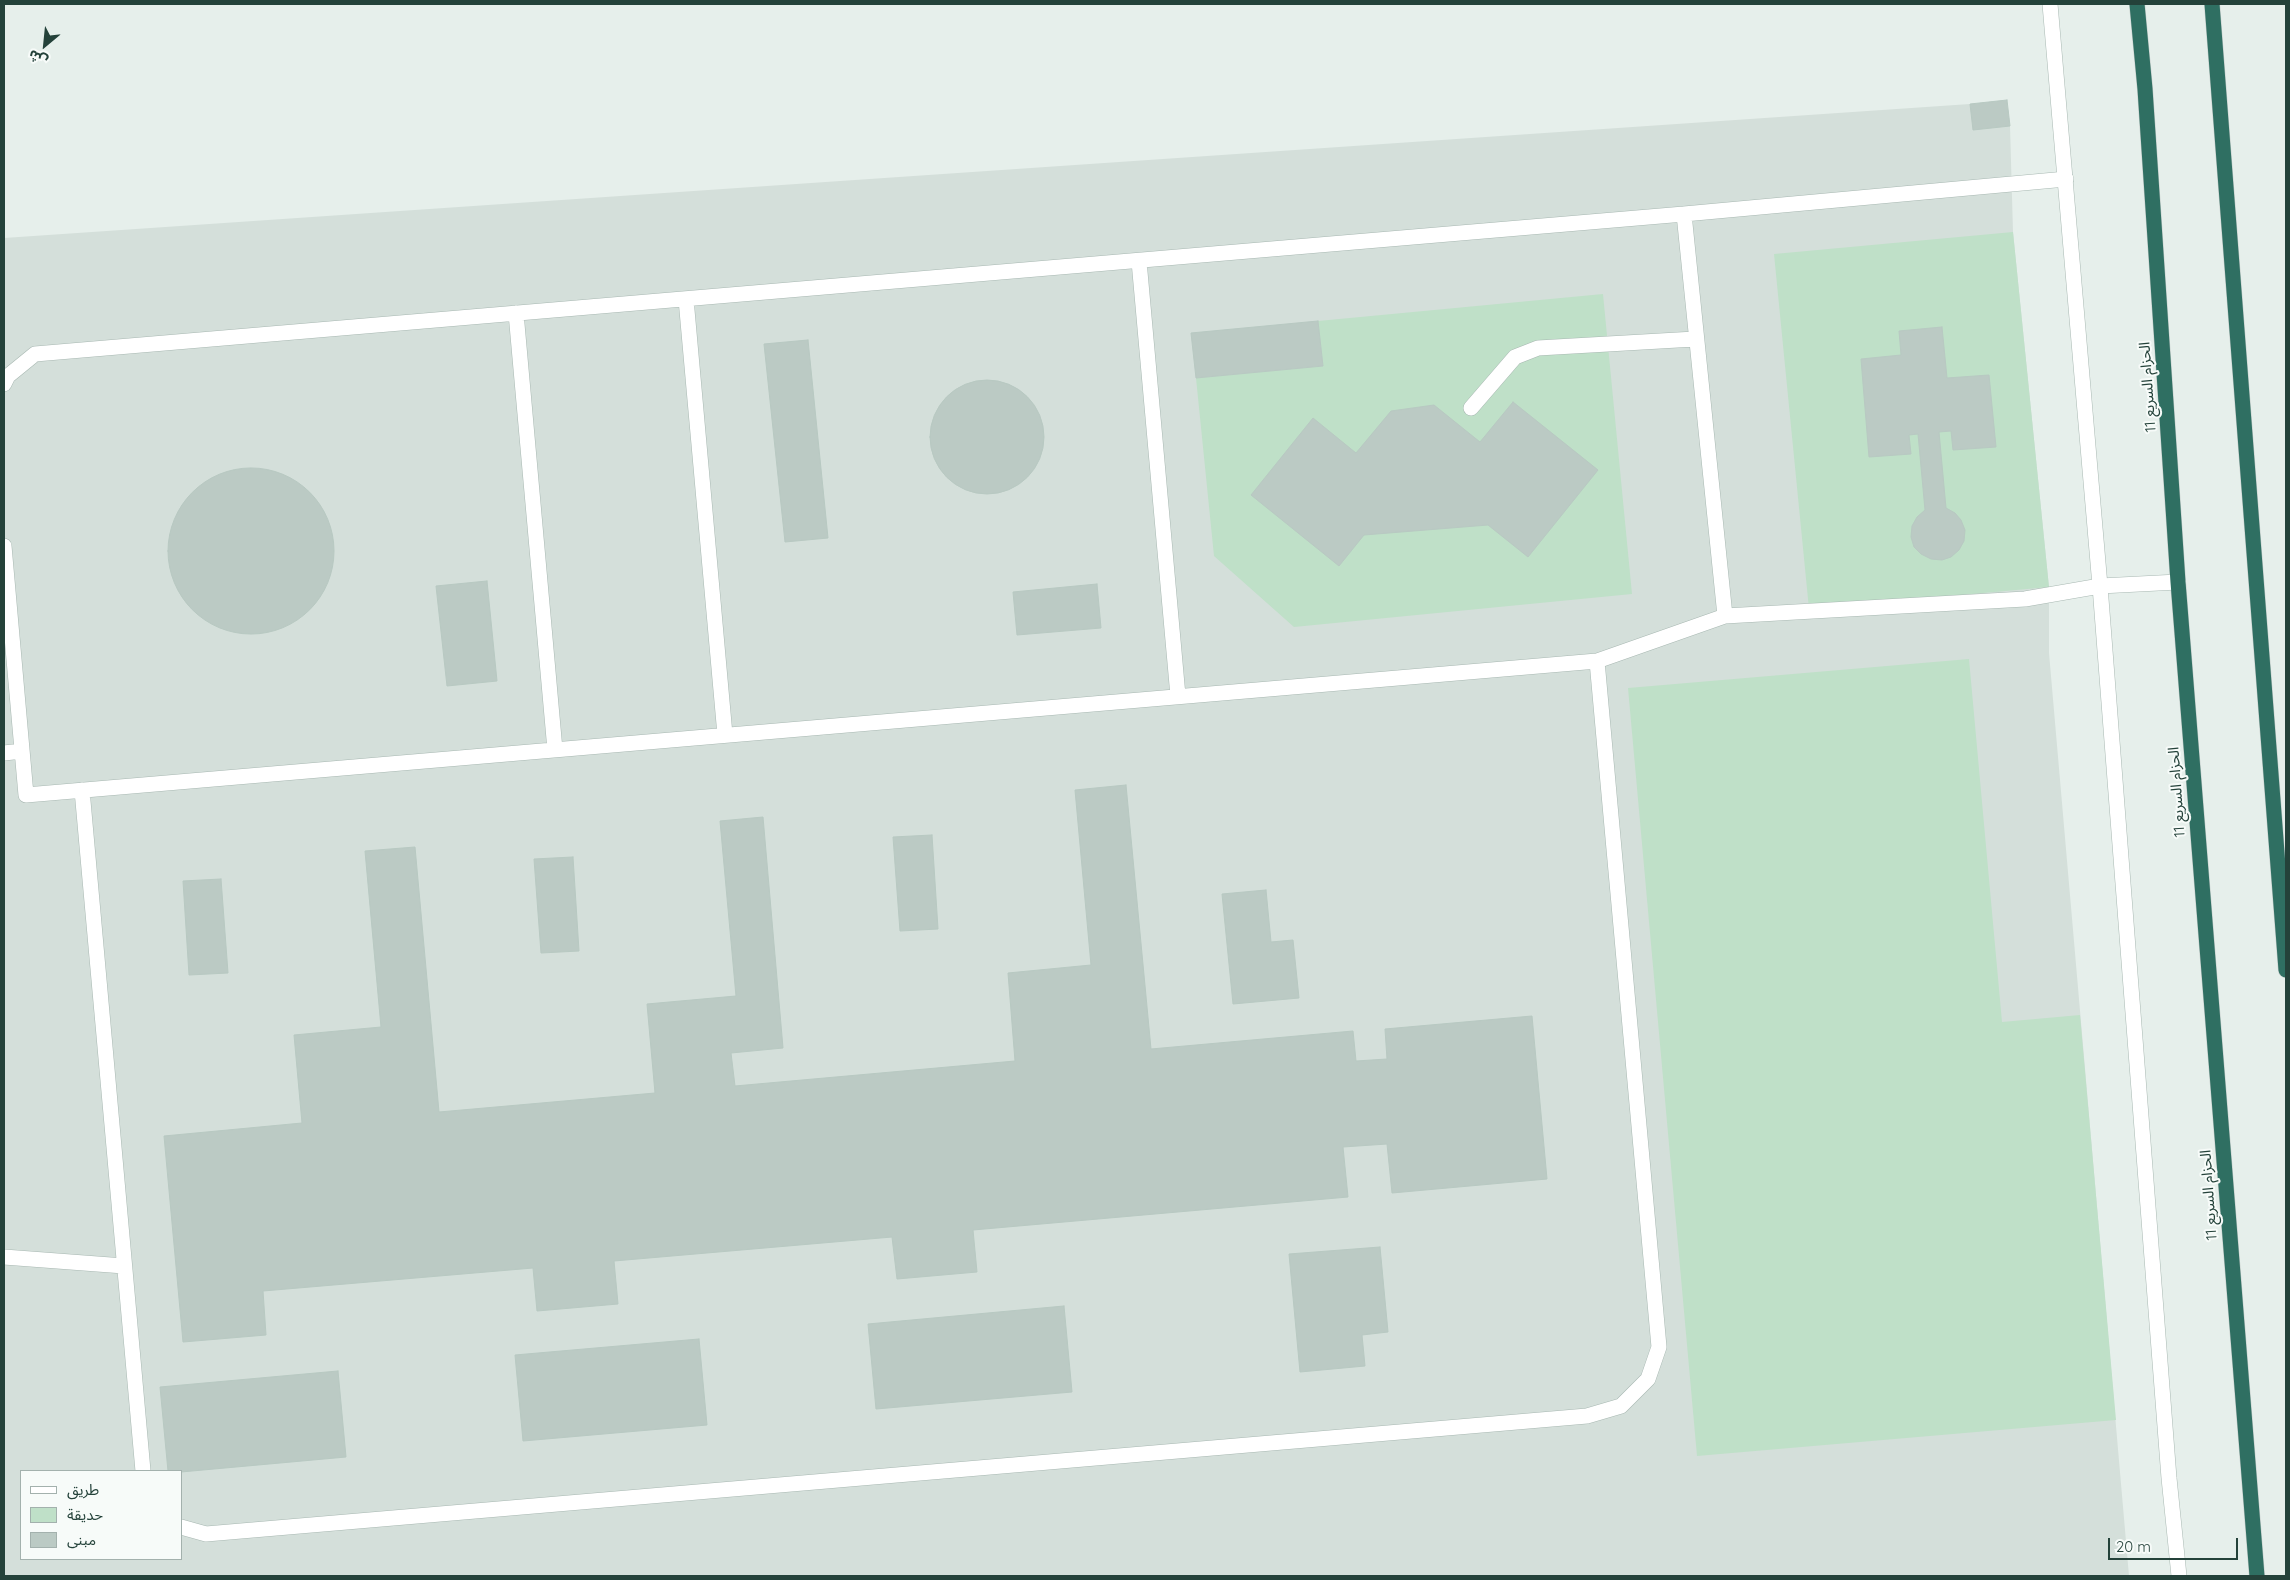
<!DOCTYPE html>
<meta charset="utf-8">
<style>
body{margin:0}
#map{position:relative;width:2290px;height:1580px;overflow:hidden;background:#e6efeb;font-family:Quicksand,"Noto Sans Arabic",sans-serif}
canvas{display:block}
.frame{position:absolute;inset:0;border:5px solid #24423a;pointer-events:none}
.legend{position:absolute;left:20px;top:1470px;width:162px;height:90px;box-sizing:border-box;background:#f7fbf9;border:1px solid #a3b1ad;margin:0;padding:6px 9px;list-style:none;font-size:15px;color:#24423a}
.legend li{display:flex;align-items:center;gap:10px;height:25px}
.legend b{width:25px;border:1px solid #a3b1ad}
.north{position:absolute;left:20px;top:20px;width:50px;height:50px;-webkit-text-stroke:4px #f7fbf9;paint-order:stroke;rotate:208deg;font-size:14px;font-weight:700;line-height:20px;text-align:center;color:#24423a}
.north::after{content:'';display:block;margin:auto;width:18px;height:22px;background:#24423a;clip-path:polygon(50% 0,100% 100%,50% 72%,0 100%)}
.scale{position:absolute;left:2108px;top:1538px;width:130px;height:22px;box-sizing:border-box;border:2px solid #24423a;border-top:0;padding-left:6px;font-size:15px;line-height:18px;white-space:nowrap;color:#24423a;-webkit-text-stroke:4px #f7fbf9;paint-order:stroke}
</style>
<div id="map">
<canvas width="2290" height="1580"></canvas>
<div class="frame"></div>
<ul class="legend">
<li><b style="height:6px;background:#fff"></b>طريق</li>
<li><b style="height:14px;background:#bfe0c8"></b>حديقة</li>
<li><b style="height:14px;background:#bbcac4"></b>مبنى</li>
</ul>
<div class="north">ش</div>
<div class="scale">20 m</div>
</div>
<script>
const context = document.querySelector('canvas').getContext('2d');
context.lineJoin = 'round';
function fill(path, color) { context.fillStyle = color; context.fill(path, 'evenodd'); }
const shape = rows => new Path2D(rows.map(r => 'M' + r).join(''));
function strokePath(path, color, width, dash) { context.strokeStyle = color; context.lineWidth = width; context.lineCap = dash ? 'butt' : 'round'; context.setLineDash(dash || []); context.stroke(path); }
function drawText(font, color, halo, rows, align = 'center') {
  context.font = font + ' Quicksand,"Noto Sans Arabic",sans-serif'; context.lineWidth = 4; context.setLineDash([]); context.textBaseline = 'middle'; context.strokeStyle = halo; context.fillStyle = color; for (const [text, x, y, turn = 0] of rows) {
    context.save(); context.translate(x, y); context.rotate((+turn || 0) * Math.PI / 180); context.textAlign = isNaN(turn) ? turn : align; if (halo) context.strokeText(text, 0, 0); context.fillText(text, 0, 0); context.restore();
  }
}
fill(shape([
 [2007,100,2010,126,2013,232,2049,587,2049,653,2129,1576,4,1576,4,238,1970,104],
 [21,1471,181,1471,181,1559,21,1559]
]), '#d4dfda');
fill(shape([
 [2013,232,2049,587,1809,609,1774,254],
 [1603,294,1632,594,1294,627,1214,556,1196,378,1323,366,1318,321],
 [1969,659,2002,1022,2080,1015,2116,1420,1697,1456,1628,688]
]), '#bfe0c8');
const building = shape([
 [2007,100,2010,126,1973,130,1970,104,2007,100],
 [1318,321,1323,366,1196,378,1191,333,1318,321],
 [1942,327,1947,378,1989,375,1996,447,1953,450,1951,431,1939,432,1946,508,1955,513,1961,520,1965,530,1964,541,1959,550,1951,557,1942,560,1931,559,1921,554,1914,547,1911,537,1912,526,1917,517,1925,510,1918,434,1909,435,1911,454,1869,457,1861,359,1901,355,1899,331,1942,327],
 [808,340,828,538,785,542,764,344,808,340],
 '930 437a57 57 0 1 1 114 0a57 57 0 1 1-114 0Z',
 [1513,402,1598,470,1528,557,1488,525,1364,535,1339,566,1251,495,1313,418,1356,453,1391,411,1434,405,1480,442,1513,402],
 '168 551a83 83 0 1 1 166 0a83 83 0 1 1-166 0Z',
 [487,581,497,681,447,686,436,586,487,581],
 [1097,584,1101,628,1017,635,1013,592,1097,584],
 [1126,785,1151,1049,1353,1031,1356,1061,1387,1059,1385,1029,1532,1016,1547,1179,1392,1193,1387,1144,1343,1147,1348,1197,973,1230,977,1272,897,1279,892,1237,614,1261,618,1304,537,1311,533,1268,263,1291,266,1335,183,1342,164,1136,302,1123,294,1035,381,1027,365,851,415,847,439,1112,655,1093,647,1004,736,996,720,821,763,817,783,1048,731,1053,735,1086,1015,1061,1008,973,1091,965,1075,790,1126,785],
 [932,835,938,929,900,931,893,837,932,835],
 [573,857,579,951,541,953,534,859,573,857],
 [221,879,228,973,189,975,183,881,221,879],
 [1266,890,1271,942,1293,940,1299,998,1233,1004,1222,894,1266,890],
 [1380,1247,1388,1332,1362,1335,1365,1366,1300,1372,1289,1254,1380,1247],
 [1064,1306,1072,1392,876,1409,868,1324,1064,1306],
 [699,1339,707,1425,523,1441,515,1355,699,1339],
 [338,1371,346,1457,181,1472,168,1471,160,1387,338,1371]
]);
fill(building, '#bbcac4');
strokePath(building, '#b8c9c2', 1);
const lane = shape([
 [1684,214,1725,616],
 [1139,261,1178,696],
 [686,299,725,735],
 [516,313,555,750],
 [4,384,8,376,35,354,1684,214,2066,179],
 [1471,408,1515,357,1538,348,1695,339],
 [4,546,26,795,1597,661,1725,616,2025,599,2100,586,2178,582],
 [4,753,22,751],
 [82,790,143,1471],
 [4,1257,124,1266],
 [181,1527,206,1534,1587,1416,1621,1406,1648,1379,1659,1347,1597,661]
]);
const street = shape([
 [2050,4,2100,586,2169,1478,2179,1576]
]);
const highway = shape([
 [2137,4,2145,89,2178,582,2257,1576],
 [2212,4,2286,970]
]);
strokePath(lane, '#a8b8b2', 16);
strokePath(street, '#a8b8b2', 16);
strokePath(highway, '#c2cac8', 16);
strokePath(lane, '#fff', 15);
strokePath(street, '#fff', 15);
strokePath(highway, '#2f6f62', 15);
drawText('15px', '#24423a', '#f7fbf9', [
 ["الحزام السريع 11",2148,387,-94],
 ["الحزام السريع 11",2177,792,-94],
 ["الحزام السريع 11",2209,1195,-94]
]);
</script>
